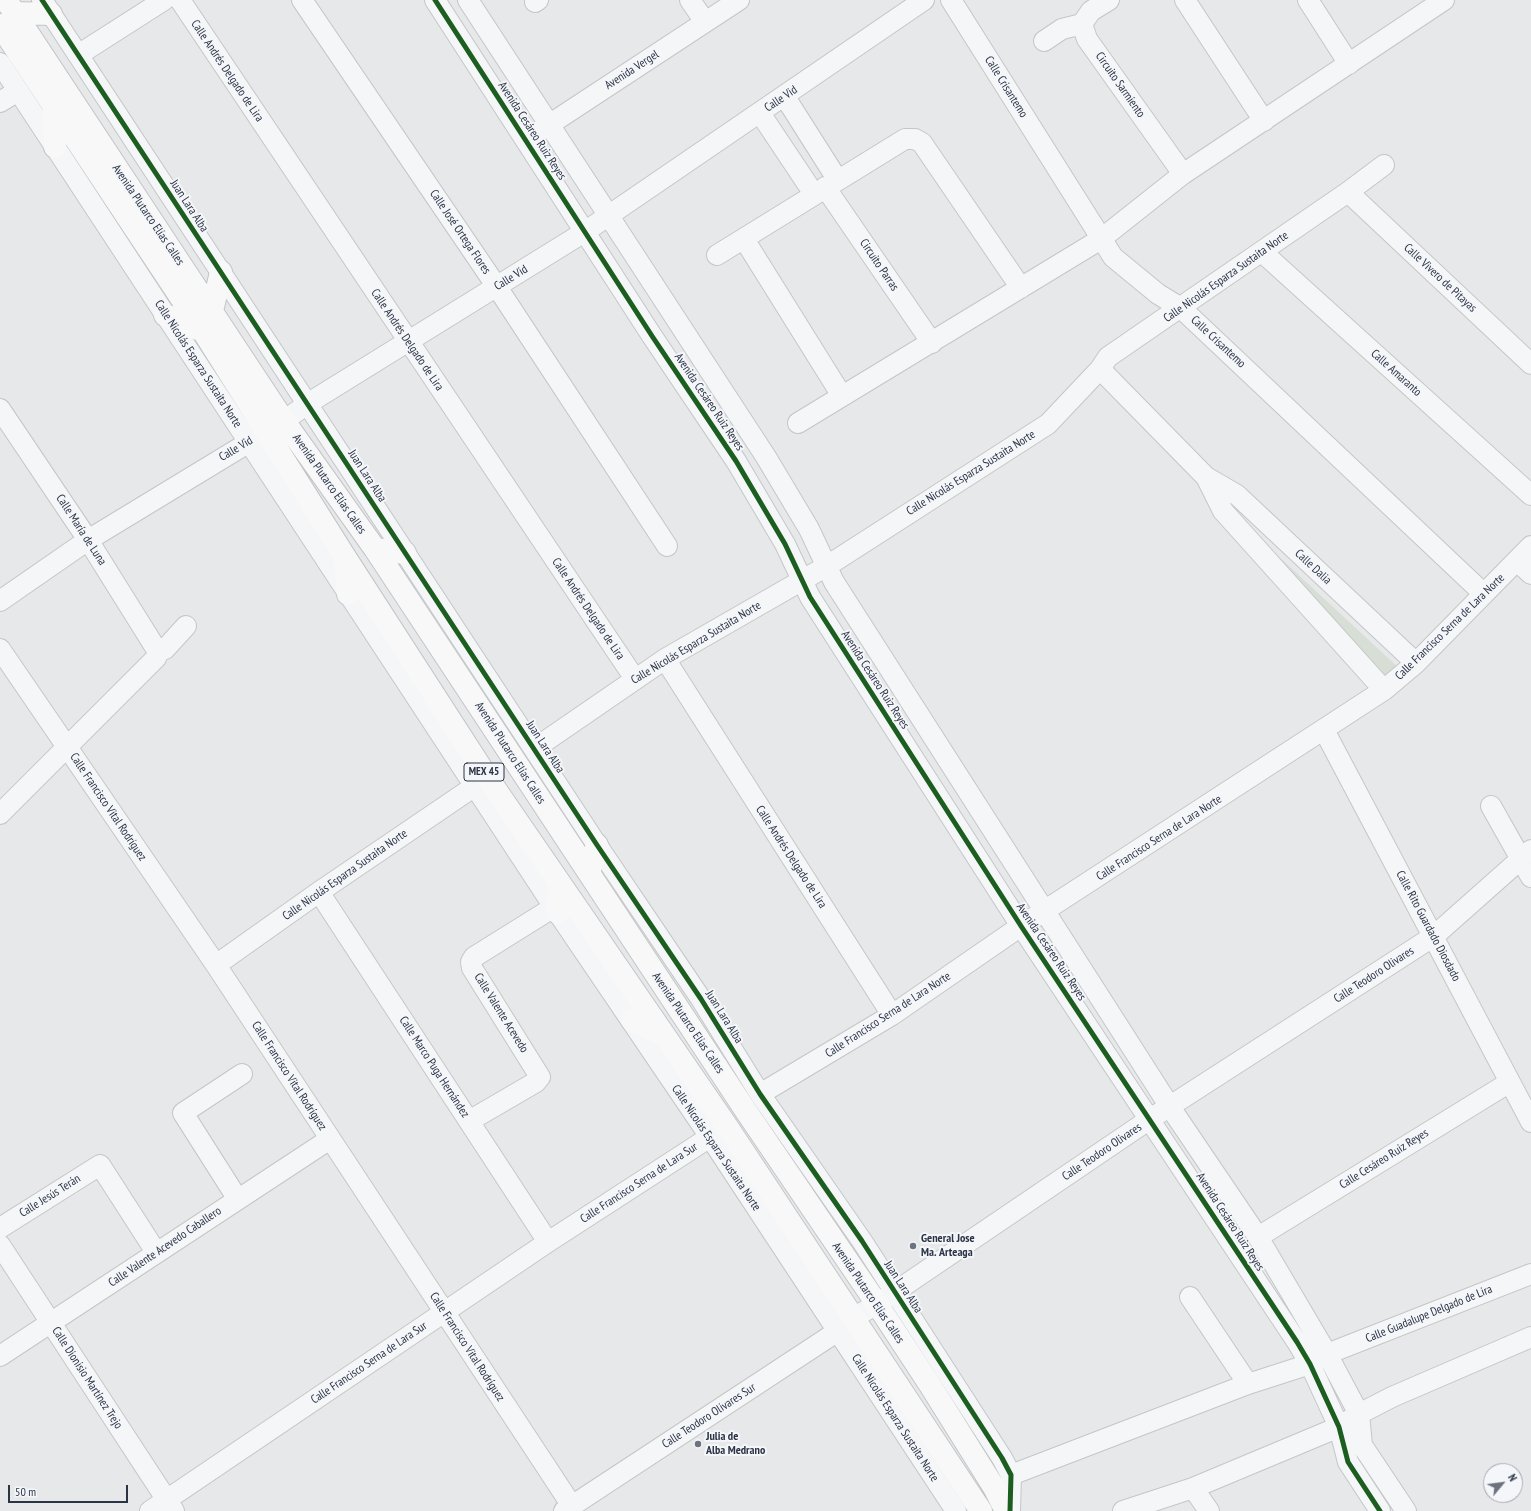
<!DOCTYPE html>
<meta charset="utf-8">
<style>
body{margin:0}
#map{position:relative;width:1531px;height:1511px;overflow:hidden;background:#e6e8ea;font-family:"PT Sans Narrow",sans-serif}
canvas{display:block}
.north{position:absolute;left:1483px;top:1463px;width:40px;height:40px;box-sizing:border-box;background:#f4f6f9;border:1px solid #a4a8b1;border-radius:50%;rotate:61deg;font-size:11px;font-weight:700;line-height:16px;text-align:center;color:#2b3445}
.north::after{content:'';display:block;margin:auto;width:14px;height:18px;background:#6c737f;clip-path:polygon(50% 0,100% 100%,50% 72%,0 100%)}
.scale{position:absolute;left:8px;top:1485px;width:120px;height:18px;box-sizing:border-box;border:2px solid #2b3445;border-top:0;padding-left:5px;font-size:12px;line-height:14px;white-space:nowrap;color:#2b3445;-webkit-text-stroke:3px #f4f6f9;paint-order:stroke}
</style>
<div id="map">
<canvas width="1531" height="1511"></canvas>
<div class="north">N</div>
<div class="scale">50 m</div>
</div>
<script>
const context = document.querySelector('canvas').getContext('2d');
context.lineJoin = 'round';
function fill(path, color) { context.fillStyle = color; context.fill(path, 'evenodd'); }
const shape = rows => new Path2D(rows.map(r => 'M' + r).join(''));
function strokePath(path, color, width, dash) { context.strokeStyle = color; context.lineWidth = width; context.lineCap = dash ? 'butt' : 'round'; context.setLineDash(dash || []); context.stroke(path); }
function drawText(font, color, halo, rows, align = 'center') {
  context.font = font + ' "PT Sans Narrow",sans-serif'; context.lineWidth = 4; context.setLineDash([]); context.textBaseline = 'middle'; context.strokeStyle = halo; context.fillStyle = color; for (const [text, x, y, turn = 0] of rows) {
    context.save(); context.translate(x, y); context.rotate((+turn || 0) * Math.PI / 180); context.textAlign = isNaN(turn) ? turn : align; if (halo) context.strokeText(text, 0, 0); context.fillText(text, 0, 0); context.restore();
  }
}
fill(shape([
 [1236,517,1402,671,1385,686]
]), '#d6ded6');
const minor = shape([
 [42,0,597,845,701,999,760,1094,862,1241,1002,1458,1011,1475,1010,1511],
 [180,0,635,679],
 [302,0,497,287,667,546],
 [435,0,652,336,736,461,785,544,810,597,1021,926,1297,1342,1310,1364,1339,1427,1348,1462,1380,1511],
 [468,0,766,457,809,529,834,582,1170,1107,1258,1237,1327,1354,1359,1414,1362,1445,1406,1511],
 [690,0,705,22],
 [951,0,1113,257,1158,294,1181,308,1484,594],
 [1185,0,1264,121],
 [1308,0,1349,64],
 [535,2,538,0],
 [1082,24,1087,39,1183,174],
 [1082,24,1091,11,1109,0],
 [1044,41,1062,29,1082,24],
 [78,55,164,0],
 [0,63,554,907,710,1137,956,1511],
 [785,97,837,179],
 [0,102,18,91],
 [760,113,814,194],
 [538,132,739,0],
 [825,187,932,343],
 [1348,192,1531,364],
 [744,239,842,396],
 [1262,252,1531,495],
 [717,255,905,139,915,139,922,143,1021,288],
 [1100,369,1206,477,1237,495,1416,663],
 [0,409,88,540,158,652],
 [798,423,1101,239,1183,174,1444,0],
 [1206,477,1223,511,1384,690],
 [1517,561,1531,574],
 [0,601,88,540,284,421,307,404,586,231,924,0],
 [0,649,216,965,572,1506],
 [158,652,165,649,186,626],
 [665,659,892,1015],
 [1324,730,1531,1122],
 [534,749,665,659,827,566,1048,424,1100,369,1108,357,1348,192,1384,165],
 [1491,806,1531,877],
 [0,814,156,658,158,652],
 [319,892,548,1242],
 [216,965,319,892,475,786],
 [760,1094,892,1015,1021,926,1384,690,1416,663,1531,546],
 [469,1121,536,1082,540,1077,472,968,471,962,474,957,554,907],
 [237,1198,183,1113,242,1074],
 [0,1228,100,1165,156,1252],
 [1258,1237,1510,1082],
 [0,1245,174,1511],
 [1190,1297,1248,1384],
 [0,1356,330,1139],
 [1011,1475,1248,1384,1310,1364,1327,1354,1531,1274],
 [1193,1488,1209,1511],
 [150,1511,548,1242,710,1137],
 [564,1511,838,1331,853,1318,877,1304,1150,1119,1434,936,1531,850],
 [1123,1511,1193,1488,1339,1427,1359,1414,1392,1397,1531,1337]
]);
const major = shape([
 [6,0,284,421,375,549,746,1111,877,1304,930,1385,995,1489,1006,1511],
 [14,13,51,14],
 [0,25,203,331,345,557,487,777,726,1125,981,1511],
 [54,108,55,147],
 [212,311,221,272],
 [165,315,203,331],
 [375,549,405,553],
 [345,560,348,594],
 [589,873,597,845],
 [558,913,559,883],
 [632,1020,663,1035]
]);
strokePath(minor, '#c4c6c8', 22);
strokePath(major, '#c2c5c8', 24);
strokePath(minor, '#f5f6f7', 20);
strokePath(major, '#f8f8f8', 22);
strokePath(shape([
 [42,0,597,845,701,999,760,1094,862,1241,1002,1458,1011,1475,1010,1511],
 [435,0,652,336,736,461,785,544,810,597,1021,926,1297,1342,1310,1364,1339,1427,1348,1462,1380,1511]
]), '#1b5e20', 5);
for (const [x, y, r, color] of [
 [913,1246,4,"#6c737f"],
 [698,1444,4,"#6c737f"]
]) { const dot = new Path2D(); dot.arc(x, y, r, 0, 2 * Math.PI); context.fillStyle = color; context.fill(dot); strokePath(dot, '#f4f6f9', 1.5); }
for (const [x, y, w] of [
 [484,772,40]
]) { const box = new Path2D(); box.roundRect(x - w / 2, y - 9, w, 18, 3); context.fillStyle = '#f4f6f9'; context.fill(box); strokePath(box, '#2b3445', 1); }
drawText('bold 11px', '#2b3445', null, [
 ["MEX 45",484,772]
]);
drawText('12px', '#2b3445', '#f4f6f9', [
 ["Avenida Vergel",632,70,-33],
 ["Calle Andrés Delgado de Lira",227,71,56],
 ["Circuito Sarmiento",1120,85,55],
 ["Calle Crisantemo",1006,87,58],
 ["Calle Vid",781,99,-34],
 ["Avenida Cesáreo Ruiz Reyes",532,131,57],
 ["Juan Lara Alba",189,206,57],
 ["Avenida Plutarco Elías Calles",148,215,56],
 ["Calle José Ortega Flores",460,232,56],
 ["Circuito Parras",879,265,56],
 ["Calle Nicolás Esparza Sustaita Norte",1226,277,-35],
 ["Calle Vid",511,278,-32],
 ["Calle Vivero de Pitayas",1440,278,43],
 ["Calle Andrés Delgado de Lira",407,340,56],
 ["Calle Crisantemo",1218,342,43],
 ["Calle Nicolás Esparza Sustaita Norte",198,364,57],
 ["Calle Amaranto",1396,373,42],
 ["Avenida Cesáreo Ruiz Reyes",709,402,56],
 ["Calle Vid",236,449,-31],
 ["Calle Nicolás Esparza Sustaita Norte",971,473,-32],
 ["Juan Lara Alba",367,476,57],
 ["Avenida Plutarco Elías Calles",329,484,55],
 ["Calle María de Luna",81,530,57],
 ["Calle Dalia",1313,567,43],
 ["Calle Andrés Delgado de Lira",588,609,56],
 ["Calle Francisco Serna de Lara Norte",1450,627,-44],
 ["Calle Nicolás Esparza Sustaita Norte",696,643,-31],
 ["Avenida Cesáreo Ruiz Reyes",875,680,57],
 ["Juan Lara Alba",545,747,57],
 ["Avenida Plutarco Elías Calles",510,753,57],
 ["Calle Francisco Vital Rodríguez",108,807,56],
 ["Calle Francisco Serna de Lara Norte",1159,838,-33],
 ["Calle Andrés Delgado de Lira",791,857,57],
 ["Calle Nicolás Esparza Sustaita Norte",345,875,-35],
 ["Calle Rito Guardado Diosdado",1428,926,62],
 ["Avenida Cesáreo Ruiz Reyes",1051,952,56],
 ["Calle Teodoro Olivares",1374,975,-33],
 ["Calle Valente Acevedo",501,1013,58],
 ["Calle Francisco Serna de Lara Norte",888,1015,-33],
 ["Juan Lara Alba",724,1017,58],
 ["Avenida Plutarco Elías Calles",688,1023,56],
 ["Calle Marco Puga Hernández",434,1067,57],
 ["Calle Francisco Vital Rodríguez",289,1076,57],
 ["Calle Nicolás Esparza Sustaita Norte",716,1148,56],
 ["Calle Teodoro Olivares",1102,1152,-34],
 ["Calle Cesáreo Ruiz Reyes",1384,1159,-32],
 ["Calle Francisco Serna de Lara Sur",639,1183,-33],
 ["Calle Jesús Terán",50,1196,-32],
 ["Avenida Cesáreo Ruiz Reyes",1230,1222,57],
 ["Calle Valente Acevedo Caballero",165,1247,-34],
 ["Juan Lara Alba",903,1287,57],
 ["Avenida Plutarco Elías Calles",868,1293,56],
 ["Calle Guadalupe Delgado de Lira",1429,1314,-22],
 ["Calle Francisco Vital Rodríguez",467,1347,57],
 ["Calle Francisco Serna de Lara Sur",369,1363,-34],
 ["Calle Dionisio Martínez Trejo",87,1378,57],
 ["Calle Teodoro Olivares Sur",709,1416,-33],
 ["Calle Nicolás Esparza Sustaita Norte",895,1418,57]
]);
drawText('bold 12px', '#2b3445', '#f4f6f9', [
 ["General Jose",921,1239],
 ["Ma. Arteaga",921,1253],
 ["Julia de",706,1437],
 ["Alba Medrano",706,1451]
], 'left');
</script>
